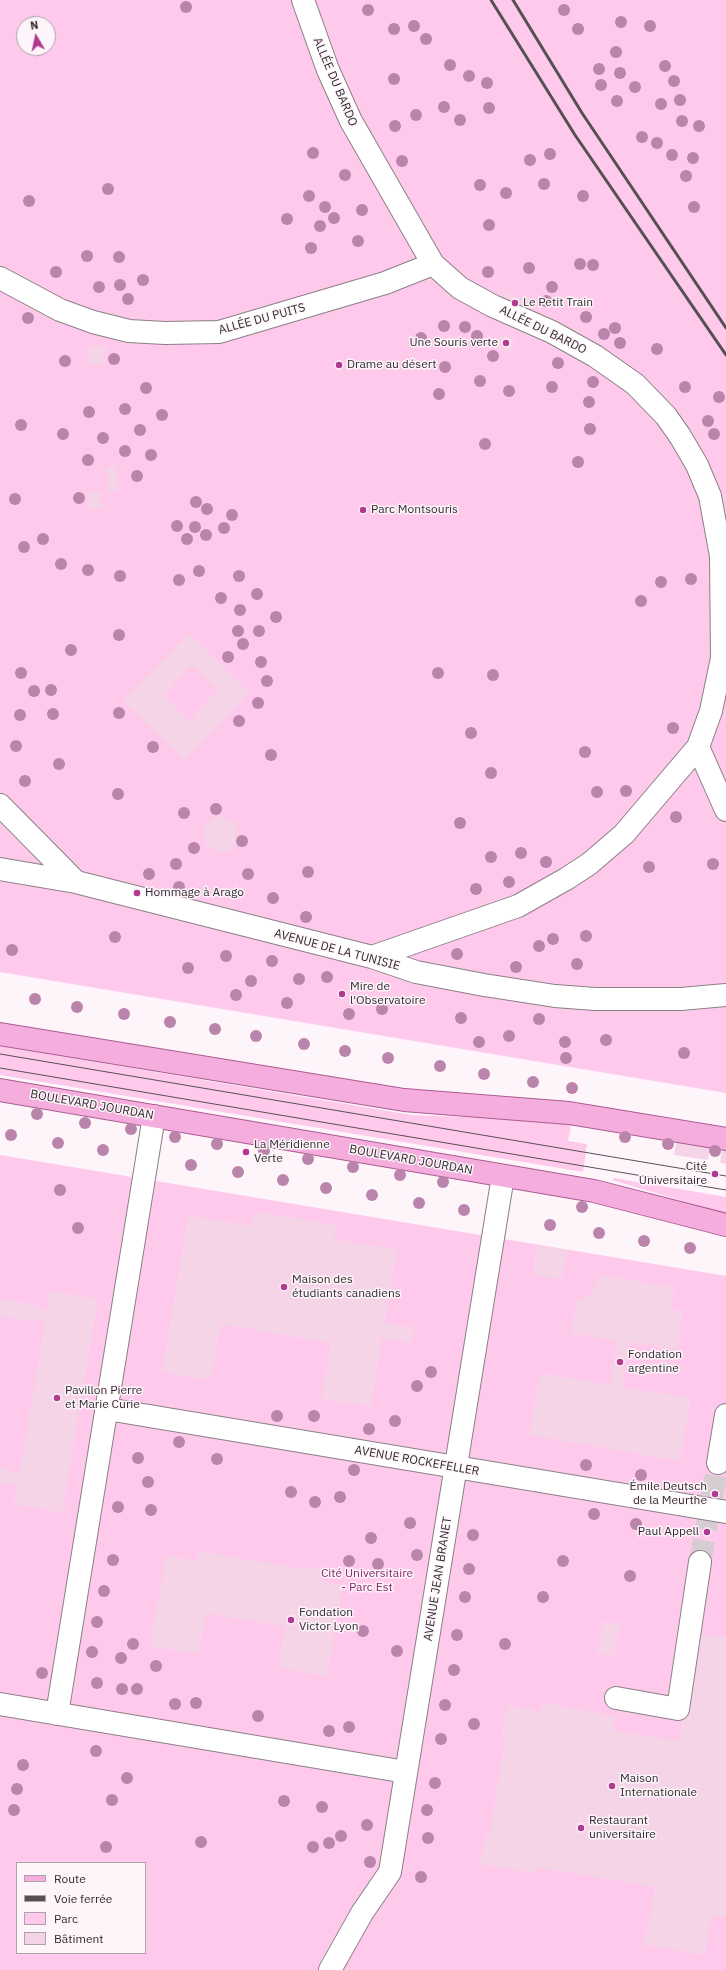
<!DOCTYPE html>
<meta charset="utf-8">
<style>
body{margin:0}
#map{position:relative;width:726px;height:1970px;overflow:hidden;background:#fef5fb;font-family:"IBM Plex Sans",sans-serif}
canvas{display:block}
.legend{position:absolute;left:16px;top:1862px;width:130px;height:92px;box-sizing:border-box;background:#fef5fb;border:1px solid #aca4a9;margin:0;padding:5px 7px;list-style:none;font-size:12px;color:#302b2e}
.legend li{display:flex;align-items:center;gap:8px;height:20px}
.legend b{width:20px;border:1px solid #aca4a9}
.north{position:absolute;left:16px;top:16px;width:40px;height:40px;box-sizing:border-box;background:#fef5fb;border:1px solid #aca4a9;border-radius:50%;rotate:351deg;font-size:11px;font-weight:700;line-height:16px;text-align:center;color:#302b2e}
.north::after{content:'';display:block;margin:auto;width:14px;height:18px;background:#b1398f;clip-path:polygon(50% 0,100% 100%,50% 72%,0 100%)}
</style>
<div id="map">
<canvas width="726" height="1970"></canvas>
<ul class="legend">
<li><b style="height:5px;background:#f4addd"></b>Route</li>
<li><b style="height:5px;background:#565054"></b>Voie ferrée</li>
<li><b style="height:11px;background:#ffc9eb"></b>Parc</li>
<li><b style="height:11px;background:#f6d4e8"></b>Bâtiment</li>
</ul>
<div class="north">N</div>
</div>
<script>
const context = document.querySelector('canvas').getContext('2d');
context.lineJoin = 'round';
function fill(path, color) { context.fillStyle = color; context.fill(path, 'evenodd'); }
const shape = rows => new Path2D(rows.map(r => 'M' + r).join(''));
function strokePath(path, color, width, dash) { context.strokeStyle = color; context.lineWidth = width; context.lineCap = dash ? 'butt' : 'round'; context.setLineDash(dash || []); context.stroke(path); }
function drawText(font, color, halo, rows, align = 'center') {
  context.font = font + ' "IBM Plex Sans",sans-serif'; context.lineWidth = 3; context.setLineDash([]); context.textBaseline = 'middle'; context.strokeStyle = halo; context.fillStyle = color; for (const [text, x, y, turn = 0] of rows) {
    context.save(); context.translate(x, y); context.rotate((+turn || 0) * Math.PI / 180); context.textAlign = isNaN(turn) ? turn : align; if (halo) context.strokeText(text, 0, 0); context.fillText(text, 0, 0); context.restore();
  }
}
fill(shape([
 [0,0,726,0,726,1093,0,972],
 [24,24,48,24,48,48,24,48],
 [0,1046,412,1115,572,1121,568,1141,587,1144,583,1172,0,1075],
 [0,1155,726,1276,726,1970,0,1970],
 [17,1863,145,1863,145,1953,17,1953],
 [614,1178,726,1197,726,1214,612,1180]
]), '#ffc9eb');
fill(shape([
 [506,292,529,303,525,313,501,303],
 [501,334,515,339,510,353,496,348],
 [88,346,106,346,106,363,93,366,92,364,88,363],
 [116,466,119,490,109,491,106,467],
 [100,492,102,508,88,510,86,493],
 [189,633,250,692,185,760,123,701],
 [192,665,218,690,189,721,163,696],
 [218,815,236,822,239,841,225,853,207,847,203,828],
 [676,1142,710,1147,708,1160,674,1155],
 [722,1150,726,1151,726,1164,720,1163],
 [254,1211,336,1225,334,1239,397,1250,385,1323,415,1328,412,1343,382,1338,371,1407,321,1399,331,1343,221,1324,211,1380,162,1372,188,1215,252,1226],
 [536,1245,568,1250,561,1279,533,1275],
 [601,1275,674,1287,671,1310,683,1311,677,1350,629,1342,622,1387,691,1398,680,1461,529,1435,540,1373,610,1385,617,1341,571,1333,577,1301,580,1301,594,1290,595,1281,600,1282],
 [50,1291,98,1299,62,1513,14,1504,17,1486,7,1484,6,1486,0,1485,0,1468,19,1474,45,1322,34,1320,33,1322,0,1316,0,1299,37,1305,36,1307,47,1309],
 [198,1551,308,1570,313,1567,320,1568,323,1572,323,1582,343,1585,327,1676,278,1668,285,1627,206,1613,199,1654,150,1646,166,1555,197,1561],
 [603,1621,620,1624,614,1655,597,1653],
 [698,1633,726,1638,726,1918,712,1915,705,1955,644,1945,655,1887,535,1867,534,1873,480,1864,486,1832,490,1833,505,1739,501,1739,507,1705,541,1711,542,1702,587,1711,615,1717,612,1730,679,1741]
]), '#f6d4e8');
strokePath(shape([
 [700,1562,718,1463]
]), '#d5cdd2', 22, [22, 11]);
const minor = shape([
 [303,0,328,70,351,121,433,264,460,288,493,306,552,332,595,356,635,384,666,416,680,436,697,465,710,496,721,556,722,658,711,711,698,747,726,810],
 [0,278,60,310,93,322,129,331,165,333,219,332,385,283,433,264],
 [0,805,76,882],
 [0,869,76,882,372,957,416,972,484,985,555,996,595,999,681,999,726,995],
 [372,957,518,906,566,879,589,864,624,834,698,747],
 [107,1409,726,1512],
 [718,1463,726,1415],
 [616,1698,678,1709,700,1562],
 [0,1704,406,1772],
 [57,1714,154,1116],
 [330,1970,362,1913,390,1872,503,1176]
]);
const major = shape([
 [0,1034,404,1100,569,1113,726,1139],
 [0,1090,594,1191,726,1225]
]);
strokePath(minor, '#8a8086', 24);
strokePath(major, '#ab5c91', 24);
strokePath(minor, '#fff', 22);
strokePath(major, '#f4addd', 22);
strokePath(shape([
 [0,1054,726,1176],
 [0,1068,726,1190]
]), '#565054', 1);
strokePath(shape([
 [491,0,575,135,726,355],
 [513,0,582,113,726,328]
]), '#565054', 3);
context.fillStyle = '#ba84ab';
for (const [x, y] of [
 [186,7],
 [368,10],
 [564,10],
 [621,22],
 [414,26],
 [650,26],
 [394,29],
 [578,29],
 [426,39],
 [616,52],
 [450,65],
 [665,66],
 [599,69],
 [620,73],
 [469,76],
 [394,79],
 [674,81],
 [487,83],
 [601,85],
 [635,87],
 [680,100],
 [617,101],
 [661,104],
 [444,107],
 [489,108],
 [416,115],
 [460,120],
 [682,121],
 [395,126],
 [699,126],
 [642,137],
 [657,143],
 [313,153],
 [550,154],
 [672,155],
 [693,158],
 [530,160],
 [402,161],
 [345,175],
 [686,176],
 [544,184],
 [480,185],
 [108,189],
 [506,193],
 [309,196],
 [583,196],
 [29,201],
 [325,207],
 [694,207],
 [362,210],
 [334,218],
 [287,219],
 [489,225],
 [320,226],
 [358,241],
 [311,248],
 [87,256],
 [119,257],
 [580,264],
 [593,265],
 [529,268],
 [56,272],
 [488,272],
 [143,280],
 [120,285],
 [99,287],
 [552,287],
 [128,299],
 [546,301],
 [586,317],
 [28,318],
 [444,326],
 [465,327],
 [615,328],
 [604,334],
 [477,336],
 [421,338],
 [620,343],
 [657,349],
 [493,356],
 [114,359],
 [65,361],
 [558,363],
 [445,367],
 [480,381],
 [593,382],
 [552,387],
 [685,387],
 [146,388],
 [509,391],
 [439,394],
 [719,397],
 [589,402],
 [125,409],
 [89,412],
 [162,415],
 [708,421],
 [21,425],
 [590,429],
 [140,430],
 [63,434],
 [714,434],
 [103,438],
 [485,444],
 [125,451],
 [151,455],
 [88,460],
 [578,462],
 [137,476],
 [79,498],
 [15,499],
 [196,502],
 [207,509],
 [232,515],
 [177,526],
 [195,527],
 [224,528],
 [206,535],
 [43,539],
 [187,539],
 [24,547],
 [61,564],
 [88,570],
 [199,571],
 [120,576],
 [239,576],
 [691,579],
 [179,580],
 [661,582],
 [257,594],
 [221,598],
 [641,601],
 [240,610],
 [276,617],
 [238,631],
 [259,631],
 [119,635],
 [243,644],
 [71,650],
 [228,657],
 [261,662],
 [21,673],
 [438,673],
 [493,675],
 [267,681],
 [51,690],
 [34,691],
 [258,703],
 [119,713],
 [53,714],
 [20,715],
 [239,721],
 [673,728],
 [471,733],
 [16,746],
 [153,747],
 [585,752],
 [271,755],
 [59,764],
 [491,773],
 [25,781],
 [626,791],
 [597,792],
 [118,794],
 [216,809],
 [184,813],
 [676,817],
 [460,823],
 [242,841],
 [194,848],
 [521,853],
 [491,857],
 [546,862],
 [176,864],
 [713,864],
 [649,867],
 [308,872],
 [149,874],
 [248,874],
 [509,882],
 [179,887],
 [476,889],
 [273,898],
 [306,917],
 [586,936],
 [115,937],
 [553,939],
 [539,946],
 [12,950],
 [457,954],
 [226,956],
 [272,961],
 [577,964],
 [516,967],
 [188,968],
 [327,977],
 [299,979],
 [251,981],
 [236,995],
 [35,999],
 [287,1003],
 [77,1007],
 [382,1009],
 [124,1014],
 [349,1014],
 [461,1018],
 [539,1019],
 [170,1022],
 [215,1029],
 [256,1036],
 [509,1036],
 [606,1040],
 [479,1042],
 [565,1042],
 [304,1044],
 [345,1051],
 [684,1053],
 [388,1058],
 [566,1058],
 [440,1066],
 [484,1074],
 [533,1082],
 [572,1088],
 [37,1114],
 [85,1123],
 [131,1129],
 [11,1135],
 [175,1137],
 [625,1137],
 [58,1143],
 [217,1144],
 [668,1144],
 [103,1150],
 [264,1151],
 [715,1151],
 [308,1159],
 [191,1165],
 [353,1167],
 [238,1172],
 [400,1175],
 [283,1180],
 [443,1182],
 [326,1188],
 [60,1190],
 [372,1195],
 [419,1203],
 [582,1207],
 [464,1210],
 [550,1225],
 [78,1228],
 [599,1233],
 [644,1241],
 [690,1248],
 [431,1372],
 [417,1386],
 [277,1416],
 [314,1416],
 [395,1421],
 [369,1429],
 [179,1442],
 [138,1458],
 [217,1459],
 [586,1465],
 [354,1470],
 [641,1475],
 [148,1482],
 [291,1492],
 [340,1497],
 [315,1502],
 [118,1507],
 [151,1510],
 [594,1514],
 [410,1523],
 [636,1524],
 [473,1535],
 [371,1538],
 [417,1555],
 [113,1560],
 [349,1561],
 [563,1561],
 [378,1564],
 [469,1569],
 [630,1576],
 [104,1591],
 [465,1597],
 [543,1597],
 [97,1622],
 [363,1631],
 [457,1635],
 [133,1644],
 [505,1644],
 [397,1651],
 [92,1652],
 [121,1658],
 [156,1666],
 [454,1670],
 [42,1673],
 [97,1683],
 [122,1689],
 [137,1689],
 [196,1703],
 [175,1704],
 [445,1705],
 [258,1716],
 [474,1724],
 [349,1727],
 [329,1731],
 [441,1739],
 [96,1751],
 [23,1765],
 [127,1778],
 [435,1783],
 [17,1789],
 [112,1800],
 [284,1801],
 [322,1807],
 [14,1810],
 [427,1810],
 [367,1825],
 [341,1836],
 [428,1838],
 [201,1842],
 [329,1843],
 [106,1847],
 [313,1847],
 [370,1862],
 [421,1877]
]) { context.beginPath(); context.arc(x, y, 6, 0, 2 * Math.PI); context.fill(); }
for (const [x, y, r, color] of [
 [515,303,4,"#b1398f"],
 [506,343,4,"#b1398f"],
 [339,365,4,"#b1398f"],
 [363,510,4,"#b1398f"],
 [137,893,4,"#b1398f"],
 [342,994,4,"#b1398f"],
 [246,1152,4,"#b1398f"],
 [715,1174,4,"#b1398f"],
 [284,1287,4,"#b1398f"],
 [620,1362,4,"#b1398f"],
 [57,1398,4,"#b1398f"],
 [715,1494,4,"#b1398f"],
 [707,1532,4,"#b1398f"],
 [291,1620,4,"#b1398f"],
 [612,1786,4,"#b1398f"],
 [581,1828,4,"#b1398f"]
]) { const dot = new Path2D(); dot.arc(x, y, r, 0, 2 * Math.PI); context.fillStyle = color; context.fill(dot); strokePath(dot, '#fef5fb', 1.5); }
drawText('12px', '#302b2e', '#fef5fb', [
 ["ALLÉE DU BARDO",335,82,67],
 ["ALLÉE DU PUITS",262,319,-15],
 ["ALLÉE DU BARDO",543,330,26],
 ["AVENUE DE LA TUNISIE",337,950,15],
 ["BOULEVARD JOURDAN",92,1105,10],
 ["BOULEVARD JOURDAN",411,1160,10],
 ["AVENUE ROCKEFELLER",417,1461,10],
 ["AVENUE JEAN BRANET",438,1579,-81]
]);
drawText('12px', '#302b2e', '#fef5fb', [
 ["Le Petit Train",523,303],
 ["Une Souris verte",498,343,"right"],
 ["Drame au désert",347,365],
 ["Parc Montsouris",371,510],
 ["Hommage à Arago",145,893],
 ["Mire de",350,987],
 ["l'Observatoire",350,1001],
 ["La Méridienne",254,1145],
 ["Verte",254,1159],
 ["Cité",707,1167,"right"],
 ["Universitaire",707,1181,"right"],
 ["Maison des",292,1280],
 ["étudiants canadiens",292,1294],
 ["Fondation",628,1355],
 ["argentine",628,1369],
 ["Pavillon Pierre",65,1391],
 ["et Marie Curie",65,1405],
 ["Émile Deutsch",707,1487,"right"],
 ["de la Meurthe",707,1501,"right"],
 ["Paul Appell",699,1532,"right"],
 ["Fondation",299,1613],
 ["Victor Lyon",299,1627],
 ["Maison",620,1779],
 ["Internationale",620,1793],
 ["Restaurant",589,1821],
 ["universitaire",589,1835]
], 'left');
drawText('12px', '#832769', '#fef5fb', [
 ["Cité Universitaire",367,1574],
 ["- Parc Est",367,1588]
]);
</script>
